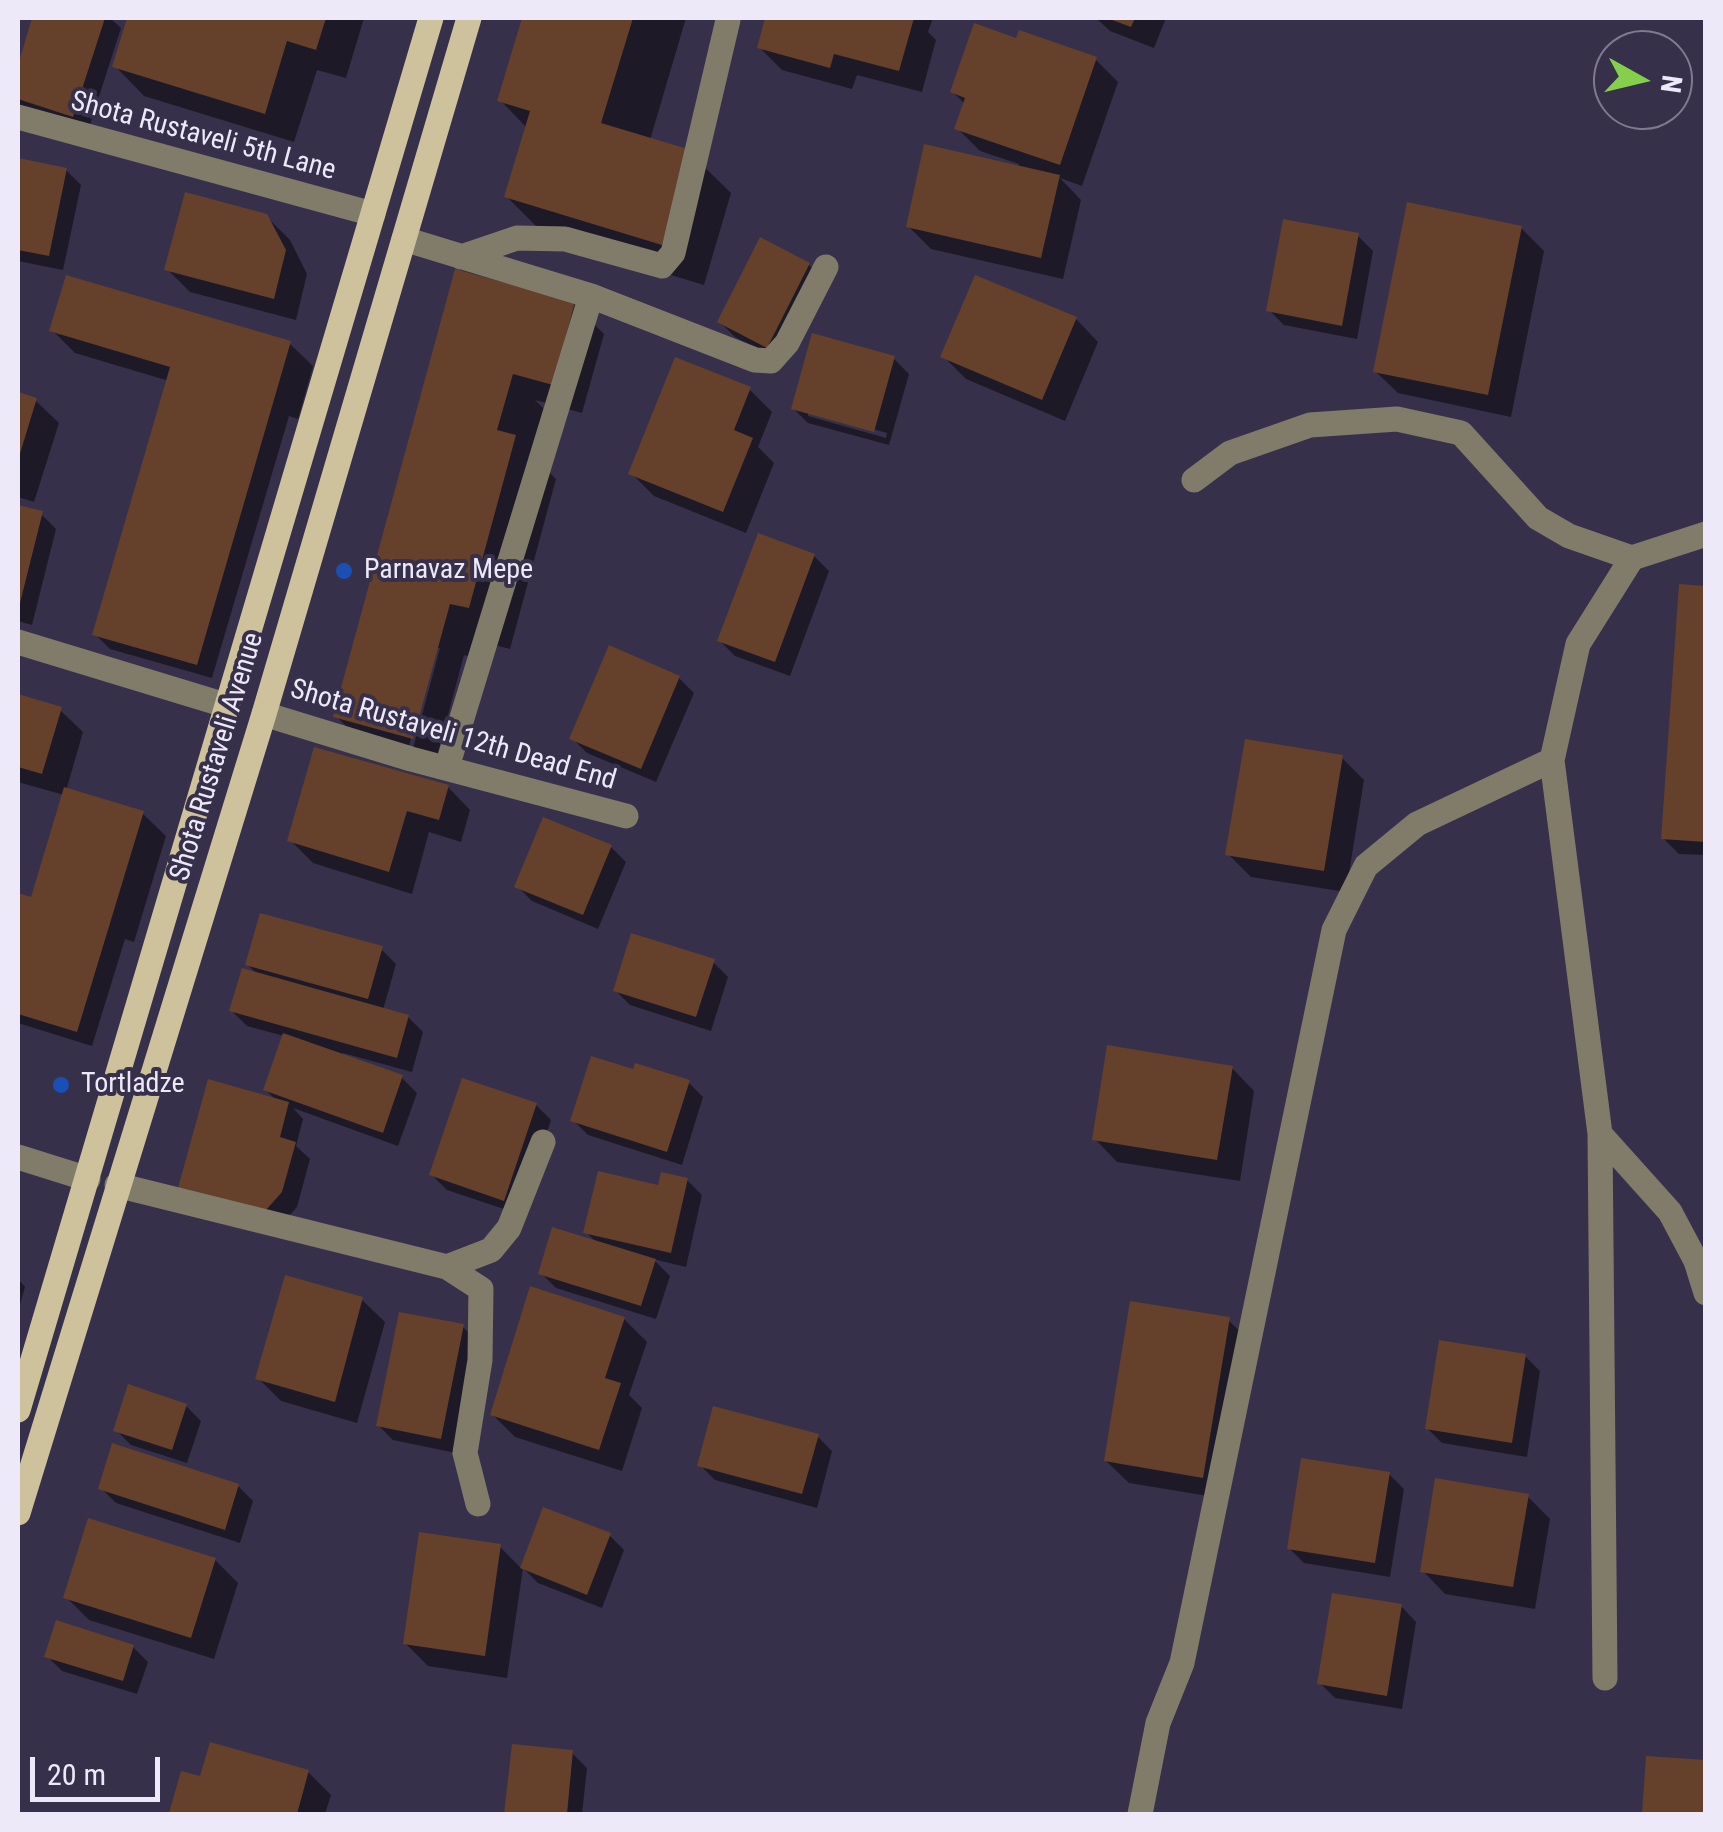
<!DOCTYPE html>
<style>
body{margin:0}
#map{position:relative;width:1723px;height:1832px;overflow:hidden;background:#37304a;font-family:"Roboto Condensed",sans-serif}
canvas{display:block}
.frame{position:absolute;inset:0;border:20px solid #ede9f9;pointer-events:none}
.north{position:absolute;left:1593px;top:30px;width:100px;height:100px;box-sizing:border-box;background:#37304a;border:2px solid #807a90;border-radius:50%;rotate:98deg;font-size:28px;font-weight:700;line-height:40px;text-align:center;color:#ede9f9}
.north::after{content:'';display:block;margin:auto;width:35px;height:45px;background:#85cf4c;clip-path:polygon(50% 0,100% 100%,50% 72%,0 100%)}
.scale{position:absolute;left:30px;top:1757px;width:130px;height:45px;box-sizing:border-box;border:5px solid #ede9f9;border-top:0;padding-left:12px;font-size:30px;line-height:35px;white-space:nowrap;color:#ede9f9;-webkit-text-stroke:8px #37304a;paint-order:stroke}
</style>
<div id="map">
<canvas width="1723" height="1832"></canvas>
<div class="frame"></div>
<div class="north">N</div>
<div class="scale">20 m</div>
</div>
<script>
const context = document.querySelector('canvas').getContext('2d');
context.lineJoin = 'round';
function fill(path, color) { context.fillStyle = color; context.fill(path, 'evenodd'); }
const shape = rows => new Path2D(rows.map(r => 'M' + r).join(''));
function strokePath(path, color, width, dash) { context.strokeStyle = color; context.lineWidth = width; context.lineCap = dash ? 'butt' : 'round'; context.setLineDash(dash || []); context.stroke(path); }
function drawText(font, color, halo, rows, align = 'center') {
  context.font = font + ' "Roboto Condensed",sans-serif'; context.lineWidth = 8; context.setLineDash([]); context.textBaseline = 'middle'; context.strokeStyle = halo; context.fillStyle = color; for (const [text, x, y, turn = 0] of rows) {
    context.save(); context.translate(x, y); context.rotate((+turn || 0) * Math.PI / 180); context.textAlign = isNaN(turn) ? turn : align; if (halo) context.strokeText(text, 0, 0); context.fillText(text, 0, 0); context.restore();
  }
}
fill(shape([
 [35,18,110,18,121,28,88,131,25,111,18,103,18,73],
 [129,18,364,18,346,78,317,70,294,142,144,96,115,66],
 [525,18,686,18,650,140,689,152,731,193,704,285,548,238,507,197,527,128,500,100],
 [767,18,933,18,928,32,936,40,922,92,857,75,852,89,782,70,760,48],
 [1096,18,1166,18,1154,48,1110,31],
 [1018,41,1095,59,1118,82,1082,186,1060,178,1081,200,1063,279,931,249,909,227,1018,168,1019,164,980,151,957,128,965,104,953,92],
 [18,160,66,170,81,185,63,270,18,261],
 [266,216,290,240,307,274,296,320,190,292,167,269],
 [1521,228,1544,251,1511,417,1398,393,1375,371],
 [1358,236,1373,251,1357,339,1284,325,1269,310],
 [809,265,824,280,783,361,735,337,720,322],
 [457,272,574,304,604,334,582,413,535,400,553,418,541,464,556,479,510,649,491,644,486,662,464,655,436,760,359,739,336,716],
 [435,648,440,648,412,752,408,750],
 [1076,319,1098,342,1065,421,966,379,943,356],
 [52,330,290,344,313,366,298,419,289,416,212,678,110,649,95,634,169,381,75,353],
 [894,359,909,374,889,445,808,423,793,408],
 [808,411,887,433,886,438,808,416],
 [749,389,772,412,758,447,774,463,746,533,654,496,631,473],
 [18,395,36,401,59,423,34,502,18,497],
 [18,507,41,514,56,529,32,625,18,621],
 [814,556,829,571,790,676,735,656,720,641],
 [1706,588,1706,855,1679,854,1664,839],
 [679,678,694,693,656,782,587,753,572,738],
 [18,697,60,710,83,732,66,791,143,814,166,836,134,942,125,939,92,1046,18,1023,18,896,40,902,64,795,18,782],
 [1342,758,1364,780,1346,892,1251,877,1228,854],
 [448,787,470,810,461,842,429,832,412,894,313,863,290,840],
 [611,847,626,862,598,929,532,901,517,886],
 [381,949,396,964,383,1010,408,1017,423,1032,412,1072,343,1053,342,1057,402,1078,417,1093,398,1146,293,1108,303,1119,296,1146,310,1159,297,1207,281,1225,196,1203,277,1101,265,1089,284,1036,247,1026,232,1011,259,976,248,965],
 [713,962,728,977,711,1031,630,1005,615,990],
 [1232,1068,1254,1091,1240,1181,1117,1162,1095,1139],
 [635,1072,688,1082,703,1097,682,1165,588,1135,573,1120],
 [536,1105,551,1120,519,1214,447,1190,432,1175],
 [687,1180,702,1195,686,1267,653,1259,670,1276,656,1319,556,1288,541,1273,597,1243,586,1232,659,1188],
 [18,1279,25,1287,18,1311],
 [362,1300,385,1322,357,1423,281,1401,258,1378],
 [624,1319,647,1342,629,1395,642,1408,622,1471,515,1437,492,1414],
 [1228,1320,1251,1342,1226,1499,1129,1483,1106,1461],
 [463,1327,478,1342,456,1453,393,1440,378,1425],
 [1525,1356,1540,1371,1527,1457,1442,1443,1427,1428],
 [186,1406,201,1421,187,1463,131,1445,116,1430],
 [817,1436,832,1451,817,1508,715,1480,700,1465],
 [1389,1474,1404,1489,1390,1577,1304,1563,1289,1548],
 [238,1486,253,1501,240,1543,116,1503,101,1488],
 [1527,1496,1550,1519,1535,1609,1445,1594,1423,1571],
 [544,1510,609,1535,624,1550,602,1608,538,1583,523,1568,507,1678,428,1666,405,1643,421,1535,500,1547,522,1569],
 [215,1560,238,1583,214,1659,89,1620,66,1597],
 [1401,1606,1416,1622,1402,1709,1335,1698,1320,1683],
 [133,1647,148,1662,137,1694,62,1671,47,1656],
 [514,1747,572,1753,587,1768,582,1814,507,1814],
 [308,1772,331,1795,325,1814,172,1812]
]), '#0007');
fill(shape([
 [32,18,105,18,73,117,18,99,18,65],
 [127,18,326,18,316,50,287,41,265,114,112,67],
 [522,18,633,18,601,123,691,150,662,245,504,197,530,111,497,101],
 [765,18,914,18,899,71,834,54,830,68,757,48],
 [1107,18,1135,18,1131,27],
 [974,23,1016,38,1019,30,1097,57,1060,165,954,129,965,98,950,92],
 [924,144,1060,175,1041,258,906,227],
 [18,158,67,168,49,256,18,250],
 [185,192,267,214,286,250,274,299,164,270],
 [1407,202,1522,226,1488,395,1373,372],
 [1283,219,1359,233,1342,326,1266,311],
 [760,237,810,263,767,348,717,322],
 [455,269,575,302,553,385,513,374,497,430,516,435,469,608,450,604,413,739,333,717],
 [66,275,291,341,197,665,92,635,170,367,49,331],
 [975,275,1077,317,1042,400,940,357],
 [812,333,895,356,874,432,791,409],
 [675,357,751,387,734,430,753,438,723,512,628,474],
 [18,392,37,398,18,460],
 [18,505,43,511,19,607,18,606],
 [758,533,815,554,775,662,717,641],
 [1679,584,1706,586,1706,842,1661,839],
 [609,645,680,676,641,769,569,739],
 [18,694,62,707,42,774,18,767],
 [1245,739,1343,755,1324,871,1225,855],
 [314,747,449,785,439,820,407,811,389,872,287,841],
 [64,787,144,811,77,1032,18,1014,18,893,31,897],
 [543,817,612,845,583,915,514,887],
 [260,913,383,946,368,999,245,965],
 [631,933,715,959,696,1017,613,991],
 [242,968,409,1015,397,1058,229,1011],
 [283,1033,403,1075,383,1133,263,1090],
 [1107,1045,1233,1066,1217,1160,1092,1140],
 [591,1056,633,1069,635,1063,690,1080,667,1152,570,1121],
 [462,1078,537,1103,504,1201,429,1175],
 [208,1079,289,1102,280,1137,296,1142,282,1192,265,1211,178,1188],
 [598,1171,658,1185,661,1172,688,1178,671,1253,583,1233],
 [552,1227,656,1259,641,1306,538,1274],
 [285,1275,363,1297,335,1402,255,1379],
 [530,1286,625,1317,605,1378,621,1383,599,1450,490,1415],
 [1130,1301,1230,1317,1203,1478,1104,1461],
 [399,1312,464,1324,441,1439,376,1426],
 [1439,1340,1526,1354,1512,1443,1425,1429],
 [128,1384,187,1404,172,1450,113,1431],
 [713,1406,819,1434,802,1494,697,1466],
 [112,1443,239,1484,225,1530,98,1489],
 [1301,1458,1390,1472,1375,1563,1287,1549],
 [1435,1478,1529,1494,1513,1587,1420,1572],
 [543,1507,611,1533,587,1595,520,1568],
 [88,1518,216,1558,191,1638,63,1598],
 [419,1532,501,1544,485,1656,403,1644],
 [1332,1593,1402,1604,1387,1696,1317,1684],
 [56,1620,134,1645,123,1681,44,1657],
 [210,1742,309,1770,297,1814,169,1813,181,1771,200,1776],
 [512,1744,573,1750,567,1814,504,1814],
 [1646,1756,1706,1760,1706,1814,1642,1814]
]), '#65402b');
strokePath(shape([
 [18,117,373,214],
 [404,239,591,296,755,360,771,361,787,343,826,267],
 [461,257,517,238,565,239,662,266,673,253,728,20],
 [1194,480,1230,453,1310,425,1397,419,1461,433,1538,518,1569,536,1632,558],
 [18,642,225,705],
 [264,714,411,759,626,816],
 [447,767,591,296],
 [1600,1134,1670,1212,1696,1261,1706,1293],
 [18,1157,88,1179],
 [117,1185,447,1267,481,1289,480,1360,465,1453,478,1504],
 [447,1267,491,1250,509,1228,543,1142],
 [1605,1678,1600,1134,1552,760,1578,644,1632,558,1706,534],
 [1140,1814,1158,1723,1182,1663,1334,930,1366,866,1417,824,1552,760]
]), '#817c6a', 25);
strokePath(shape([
 [18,1410,431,18],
 [18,1513,264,714,469,18]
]), '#cdc29c', 25);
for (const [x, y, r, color] of [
 [344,571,10,"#1a4fb4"],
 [61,1085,10,"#1a4fb4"]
]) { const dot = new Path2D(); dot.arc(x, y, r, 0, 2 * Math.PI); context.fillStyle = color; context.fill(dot); strokePath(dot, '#37304a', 4); }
drawText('28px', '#ede9f9', '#37304a', [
 ["Shota Rustaveli 5th Lane",203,137,15],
 ["Shota Rustaveli 12th Dead End",453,736,16],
 ["Shota Rustaveli Avenue",218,757,-73]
]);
drawText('28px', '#ede9f9', '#37304a', [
 ["Parnavaz Mepe",364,571],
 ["Tortladze",81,1085]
], 'left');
</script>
